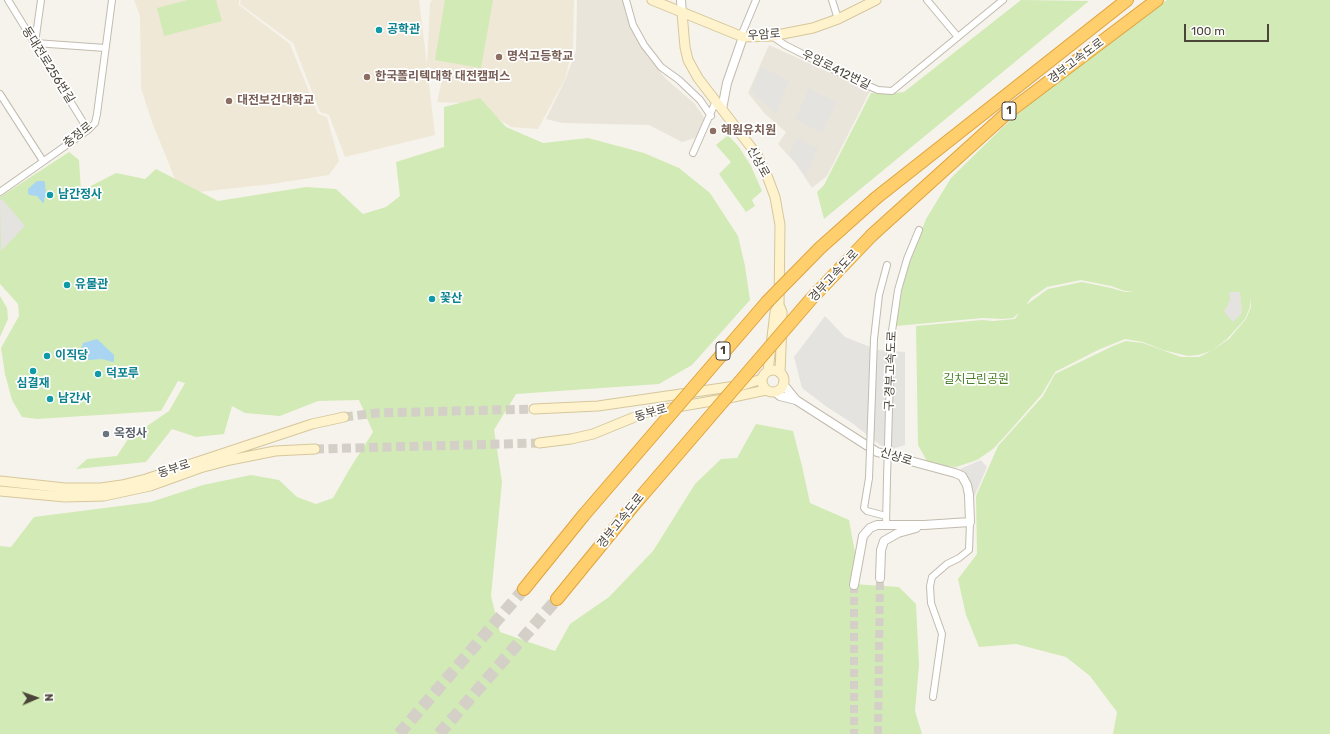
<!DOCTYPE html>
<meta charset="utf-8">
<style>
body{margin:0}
#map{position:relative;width:1330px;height:734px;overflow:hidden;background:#f6f3ec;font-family:Rubik,sans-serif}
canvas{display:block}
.north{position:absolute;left:16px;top:678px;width:40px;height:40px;-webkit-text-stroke:3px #fff;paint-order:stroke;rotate:88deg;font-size:11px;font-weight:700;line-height:16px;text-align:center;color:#4b4439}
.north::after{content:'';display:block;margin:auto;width:14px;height:18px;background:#4b4439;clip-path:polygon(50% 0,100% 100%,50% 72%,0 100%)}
.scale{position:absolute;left:1184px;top:24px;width:85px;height:18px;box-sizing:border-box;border:2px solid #4b4439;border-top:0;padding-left:5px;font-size:12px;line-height:14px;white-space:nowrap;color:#4b4439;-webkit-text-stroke:3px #fff;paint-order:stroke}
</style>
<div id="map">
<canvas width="1330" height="734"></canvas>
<div class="north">N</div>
<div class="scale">100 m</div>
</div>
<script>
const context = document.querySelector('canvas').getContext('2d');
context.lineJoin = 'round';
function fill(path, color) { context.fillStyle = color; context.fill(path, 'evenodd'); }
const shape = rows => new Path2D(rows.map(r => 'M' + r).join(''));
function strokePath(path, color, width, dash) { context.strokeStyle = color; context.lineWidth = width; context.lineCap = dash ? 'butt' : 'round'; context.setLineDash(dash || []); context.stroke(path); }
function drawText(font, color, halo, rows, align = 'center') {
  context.font = font + ' Rubik,"Noto Sans KR",sans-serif'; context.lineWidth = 3.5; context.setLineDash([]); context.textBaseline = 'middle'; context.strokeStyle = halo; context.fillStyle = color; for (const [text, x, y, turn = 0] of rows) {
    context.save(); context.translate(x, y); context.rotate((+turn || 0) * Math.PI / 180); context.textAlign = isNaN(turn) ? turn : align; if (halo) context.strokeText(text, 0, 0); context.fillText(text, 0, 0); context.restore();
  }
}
fill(shape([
 [577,0,623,0,627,16,636,36,646,54,665,78,695,104,705,119,695,138,682,142,649,125,562,123,546,119,565,80,576,51],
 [769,45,870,91,827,176,812,188,796,164,778,144,786,132,765,114,748,93]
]), '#eae5da');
fill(shape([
 [134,0,239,0,239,5,290,44,318,114,327,117,339,161,329,175,272,184,181,194,152,122,141,88,140,16],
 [241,0,419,0,427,65,430,3,432,0,574,0,573,47,565,79,538,129,511,127,488,112,484,104,437,102,444,71,427,67,435,135,345,157,329,115,320,112,293,43,240,4]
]), '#efe8d6');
fill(shape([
 [188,0,216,0,222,21,164,36,157,8],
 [445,0,493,0,481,68,435,60],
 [1021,0,1089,1,824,219,817,192,824,185,871,93,886,94,904,92],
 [1167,0,1330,0,1330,734,1113,734,1117,712,1090,676,1066,657,1016,644,979,647,966,615,958,579,977,554,976,496,998,446,1043,396,1055,374,1113,346,1126,341,1143,343,1181,357,1199,357,1211,351,1229,339,1246,319,1251,307,1251,297,1250,307,1245,319,1227,339,1211,351,1198,355,1188,356,1163,350,1143,342,1125,339,1098,350,1055,372,1042,394,1006,435,993,449,977,460,956,467,936,465,927,461,918,445,916,326,982,320,993,321,1015,319,1019,313,1013,318,1002,319,983,318,896,326,904,278,926,219,951,178,1003,127,1059,78],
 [1081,280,1111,286,1125,291,1134,291,1125,292,1111,288,1082,282,1048,289,1026,305,1031,298,1047,287],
 [480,98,506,127,543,143,588,138,644,153,679,168,710,193,738,236,745,266,750,300,692,365,659,384,516,394,494,430,502,482,491,596,500,632,555,651,570,624,609,597,653,551,695,484,721,459,737,458,756,424,793,431,802,466,810,503,849,520,855,553,852,584,899,587,916,604,919,665,915,711,922,734,0,734,0,546,11,547,34,517,151,502,203,485,251,475,279,480,297,497,316,504,333,498,349,470,373,432,359,400,318,401,280,416,245,413,232,406,224,434,196,437,172,429,146,462,76,469,87,459,117,456,128,439,169,411,185,383,178,381,161,411,37,419,22,417,12,400,5,374,1,348,19,316,18,304,0,284,0,197,69,152,79,160,81,191,116,173,145,179,156,169,218,201,306,187,336,189,363,214,386,207,400,196,396,162,444,147,444,107],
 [728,135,739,147,751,166,762,191,752,200,755,206,746,212,719,174,731,162,716,145],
 [0,296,7,308,8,319,0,337]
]), '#d2eab5');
fill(shape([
 [761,67,789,80,776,114,751,91],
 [809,88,837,102,822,133,795,120],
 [797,138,818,148,806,176,789,155],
 [2,199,25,226,1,251,0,200],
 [1229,292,1240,292,1242,313,1233,322,1224,312,1230,300],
 [825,316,845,337,878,350,905,352,905,445,892,449,880,445,852,423,827,407,802,388,794,357],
 [981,460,987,467,974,497,972,488,967,478,960,469]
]), '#e5e3e0');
fill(shape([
 [37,181,44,181,45,183,46,197,44,198,44,203,43,203,37,196,29,195,28,193,28,189],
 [97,339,114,355,114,361,113,362,102,359,89,360,85,359,82,356,81,350,83,343]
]), '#a9d4f2');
strokePath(shape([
 [854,585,854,734],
 [878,734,880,578]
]), '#d4d0c8', 8, [8, 4]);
strokePath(shape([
 [344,417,377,413,534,409],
 [315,449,539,443]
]), '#d4d0c8', 9, [9, 4.5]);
strokePath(shape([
 [399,734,524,589],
 [439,734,557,599]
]), '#d4d0c8', 12, [12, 6]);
const minor = shape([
 [8,0,88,130],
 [41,0,35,43,105,48],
 [626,0,633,25,644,45,661,67,679,80,700,100,711,116],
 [832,0,838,19],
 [927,0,958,37],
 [741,36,756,0],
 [772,36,785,45,846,76,878,90,892,91,1003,0],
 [0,94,43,161],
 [693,153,716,101],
 [0,192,88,130,95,123,97,114,112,0],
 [891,338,898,290,907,259,919,230],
 [874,339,879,295,887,265],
 [869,478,864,508,867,511,886,516],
 [886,525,887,479],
 [933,697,942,634,931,603,930,586,932,577,947,564,959,558,969,550,970,522]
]);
const tertiary = shape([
 [681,0,682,13],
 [722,109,727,83,743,37],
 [783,384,796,400,877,452,955,473,962,476,967,485,969,495,970,522,924,525,877,525,870,528,863,536,854,585],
 [775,392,780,396,796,400],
 [880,578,881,550,884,541,898,533,916,528]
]);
const secondary = shape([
 [652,0,743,37,772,36,813,28,838,19,876,0],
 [682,13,685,47,688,60,698,78,757,155,766,173,775,197,780,225,779,305,782,312,782,323,780,373],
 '762 381a11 11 0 1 1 22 0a11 11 0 1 1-22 0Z',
 [768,371,775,312,779,305],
 [534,409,598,406,743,385,762,379],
 [539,443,571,439,593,434,647,412,724,399,766,390],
 [0,481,65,488,101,488,122,485,146,479,312,424,344,417],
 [0,491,65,497,104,496,150,486,200,468,230,460,275,451,315,449]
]);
const motorway = shape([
 [876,198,1127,0],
 [872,235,1006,114,1157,0],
 [524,589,583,516],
 [557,599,633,506]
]);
strokePath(minor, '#c2bbae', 8);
strokePath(tertiary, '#c2bbae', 10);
strokePath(secondary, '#d6c79b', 11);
strokePath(motorway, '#e0a43c', 14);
strokePath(minor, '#fff', 6);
strokePath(tertiary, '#fff', 8);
strokePath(secondary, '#fff3cd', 9);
strokePath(motorway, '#ffcf6e', 12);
const minorBridge = shape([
 [869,478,874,339],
 [887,479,891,338]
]);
const motorwayBridge = shape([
 [633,506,811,299,872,235],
 [583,516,767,302,820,248,876,198]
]);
strokePath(minorBridge, '#c2bbae', 8, []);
strokePath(motorwayBridge, '#e0a43c', 14, []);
strokePath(minorBridge, '#fff', 6);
strokePath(motorwayBridge, '#ffcf6e', 12);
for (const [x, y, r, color] of [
 [379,30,4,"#0f9aa8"],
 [499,57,4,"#8d6e63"],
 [367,77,4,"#8d6e63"],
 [229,101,4,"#8d6e63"],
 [713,131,4,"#8d6e63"],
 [50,195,4,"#0f9aa8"],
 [67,285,4,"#0f9aa8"],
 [432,299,4,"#0f9aa8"],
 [47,356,4,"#0f9aa8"],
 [33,371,4,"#0f9aa8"],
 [98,374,4,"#0f9aa8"],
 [50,399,4,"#0f9aa8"],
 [106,434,4,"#6b7280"]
]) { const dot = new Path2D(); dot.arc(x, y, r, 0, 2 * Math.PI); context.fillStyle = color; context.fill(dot); strokePath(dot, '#fff', 1.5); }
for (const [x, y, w] of [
 [1009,111,14],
 [723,351,14]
]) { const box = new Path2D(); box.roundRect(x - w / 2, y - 9, w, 18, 3); context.fillStyle = '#fff'; context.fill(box); strokePath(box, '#4b4439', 1); }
drawText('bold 11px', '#4b4439', null, [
 ["1",1009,111],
 ["1",723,351]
]);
drawText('bold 12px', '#0d838f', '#fff', [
 ["공학관",387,30],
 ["남간정사",58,195],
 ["유물관",75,285],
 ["꽃산",440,299],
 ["이직당",55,356],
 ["덕포루",106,374],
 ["심결재",33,384,"center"],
 ["남간사",58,399]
], 'left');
drawText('12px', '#4b4439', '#fff', [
 ["우암로",764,35,-4],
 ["경부고속도로",1076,61,-37],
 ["동대전로256번길",48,65,58],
 ["우암로412번길",836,70,26],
 ["충정로",78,135,-39],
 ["신상로",758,162,61],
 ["경부고속도로",834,276,-47],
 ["구 경부고속도로",891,371,-88],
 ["동부로",651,413,-16],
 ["신상로",896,457,17],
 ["동부로",174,469,-18],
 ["경부고속도로",621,521,-51]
]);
drawText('bold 12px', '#785e54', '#fff', [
 ["명석고등학교",507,57],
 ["한국폴리텍대학 대전캠퍼스",375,77],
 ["대전보건대학교",237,101],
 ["혜원유치원",721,131]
], 'left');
drawText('12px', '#4a7f2a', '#fff', [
 ["길치근린공원",976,380]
]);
drawText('bold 12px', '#5b616d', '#fff', [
 ["옥정사",114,434]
], 'left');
</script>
